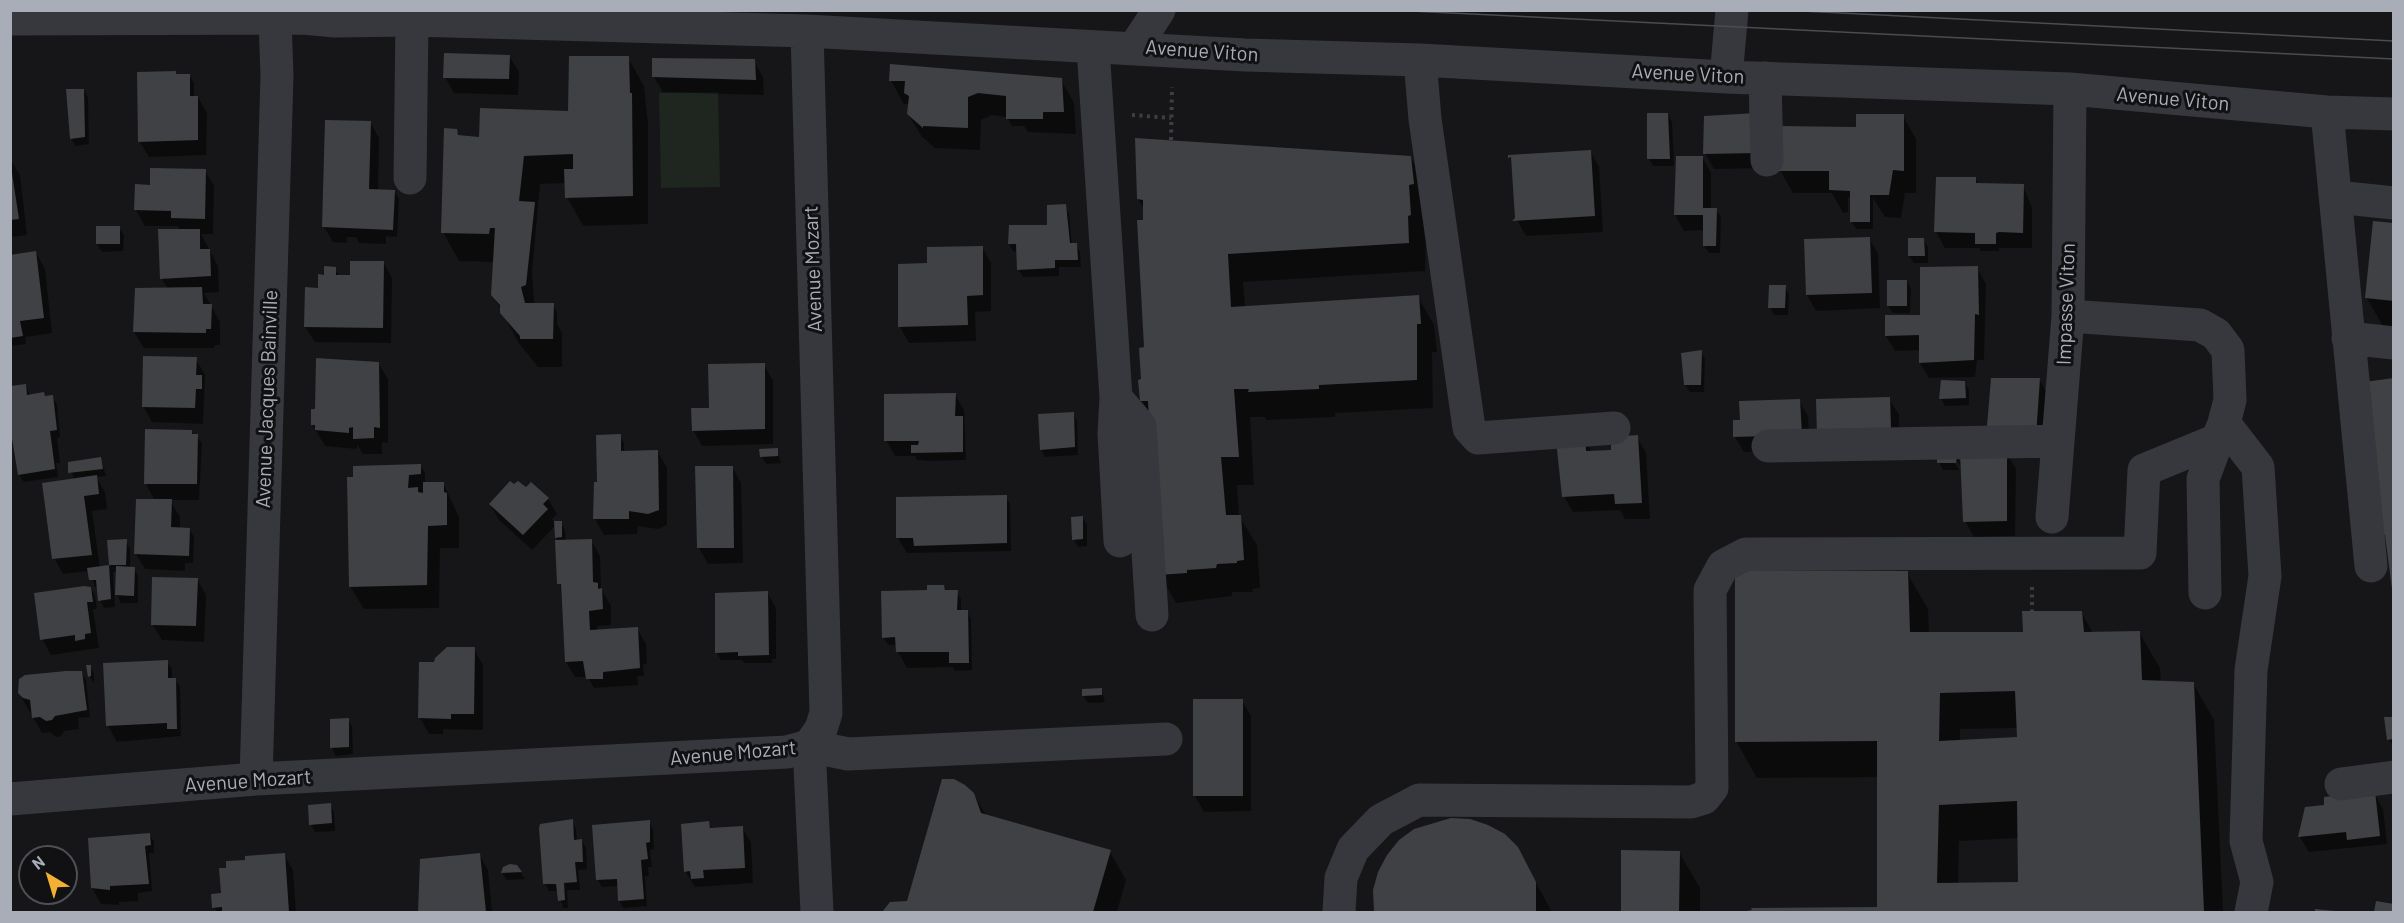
<!DOCTYPE html>
<style>
body{margin:0}
#map{position:relative;width:2404px;height:923px;overflow:hidden;background:#161618;font-family:Barlow,sans-serif}
canvas{display:block}
.frame{position:absolute;inset:0;border:12px solid #a8adb8;pointer-events:none}
.north{position:absolute;left:18px;top:845px;width:60px;height:60px;box-sizing:border-box;background:#111113;border:2px solid #4d4f55;border-radius:50%;rotate:322deg;font-size:16px;font-weight:700;line-height:24px;text-align:center;color:#a8adb8}
.north::after{content:'';display:block;margin:auto;width:21px;height:27px;background:#f2b134;clip-path:polygon(50% 0,100% 100%,50% 72%,0 100%)}
</style>
<div id="map">
<canvas width="2404" height="923"></canvas>
<div class="frame"></div>
<div class="north">N</div>
</div>
<script>
const context = document.querySelector('canvas').getContext('2d');
context.lineJoin = 'round';
function fill(path, color) { context.fillStyle = color; context.fill(path, 'evenodd'); }
const shape = rows => new Path2D(rows.map(r => 'M' + r).join(''));
function strokePath(path, color, width, dash) { context.strokeStyle = color; context.lineWidth = width; context.lineCap = dash ? 'butt' : 'round'; context.setLineDash(dash || []); context.stroke(path); }
function drawText(font, color, halo, rows, align = 'center') {
  context.font = font + ' Barlow,sans-serif'; context.lineWidth = 6; context.setLineDash([]); context.textBaseline = 'middle'; context.strokeStyle = halo; context.fillStyle = color; for (const [text, x, y, turn = 0] of rows) {
    context.save(); context.translate(x, y); context.rotate((+turn || 0) * Math.PI / 180); context.textAlign = isNaN(turn) ? turn : align; if (halo) context.strokeText(text, 0, 0); context.fillText(text, 0, 0); context.restore();
  }
}
fill(shape([
 [718,92,720,187,661,188,659,93]
]), '#1e261f');
fill(shape([
 [509,56,519,72,518,95,454,93,445,77],
 [628,58,644,86,648,123,648,224,583,226,567,197,566,183,540,184,532,273,534,299,535,305,553,305,557,312,557,324,562,333,562,367,538,367,518,342,493,295,494,262,459,261,443,232,456,130,460,137,480,138,570,113],
 [754,61,763,77,764,95,663,92,654,77],
 [891,66,1061,80,1074,103,1076,134,1028,132,1024,126,1012,126,1007,117,992,115,981,120,980,150,935,148,922,137,908,114,910,104,904,104,891,81],
 [176,75,189,75,194,83,194,97,198,97,207,113,206,155,149,157,140,142],
 [84,90,88,98,89,144,75,146,71,138],
 [1667,114,1672,122,1674,166,1653,166,1649,159],
 [1756,114,1766,168,1714,169,1705,153],
 [1903,116,1916,139,1916,193,1905,193,1901,218,1885,217,1873,198,1873,229,1856,229,1851,221,1852,198,1848,197,1848,212,1843,213,1832,193,1793,193,1780,170,1858,128],
 [370,122,379,138,378,190,394,191,399,199,397,237,386,236,386,244,359,243,356,237,347,237,347,243,333,242,324,227],
 [1590,151,1599,167,1603,232,1526,236,1517,220,1513,163,1510,156],
 [1702,157,1711,173,1711,210,1716,210,1721,217,1720,253,1709,253,1704,246,1704,230,1684,231,1675,215,1677,158],
 [1411,158,1427,186,1425,271,1243,282,1245,307,1418,297,1434,325,1437,352,1432,352,1433,408,1335,413,1335,417,1266,420,1265,417,1250,417,1254,485,1237,485,1239,516,1257,545,1260,588,1252,589,1253,592,1232,592,1232,596,1176,603,1160,575,1151,416,1142,401,1146,348,1145,210,1138,199],
 [10,159,20,175,27,235,10,237],
 [205,171,214,186,213,234,201,234,218,266,219,292,204,293,220,322,220,345,215,345,214,348,144,348,134,332,137,290,168,289,162,279,180,231,178,226,145,226,136,210,151,186],
 [1975,178,1979,185,2023,186,2032,208,2032,248,1999,248,1999,251,1981,251,1979,248,1945,248,1936,232],
 [1065,206,1069,214,1072,245,1076,245,1080,252,1081,267,1059,267,1059,276,1023,277,1018,269,1018,251,1014,252,1009,244,1048,226],
 [2394,224,2394,327,2383,326,2366,297],
 [119,228,124,235,123,251,102,252,97,244],
 [1869,238,1878,254,1880,308,1816,311,1807,295,1806,241],
 [1923,240,1928,247,1928,263,1914,263,1909,256],
 [982,247,991,263,991,311,975,312,976,341,909,343,900,327,929,264],
 [36,253,45,269,52,333,25,337,26,344,10,346,10,256],
 [383,262,392,278,391,343,315,342,305,327,325,277,335,269,340,277,352,277],
 [1977,268,1986,284,1984,360,1977,360,1975,377,1929,378,1920,363,1920,350,1895,351,1886,336,1910,316,1910,313,1893,313,1888,306,1907,281,1911,289,1910,316,1922,316],
 [1785,287,1789,294,1788,315,1774,315,1770,307],
 [1701,352,1705,359,1704,392,1690,392,1685,385],
 [196,359,205,375,203,424,152,422,143,406],
 [378,363,388,379,388,443,382,442,382,454,363,454,357,444,357,449,325,446,312,424,316,410],
 [764,365,773,381,773,444,702,446,693,430,711,409],
 [2039,379,2048,395,2044,451,2006,453,2016,469,2015,536,1974,537,1965,521,1963,470,1954,455,1951,457,1959,470,1943,470,1939,462,1956,454,1962,465],
 [1964,382,1969,390,1969,405,1945,406,1941,398],
 [26,386,30,396,52,397,57,404,60,437,57,438,60,463,56,463,58,477,24,482,19,475],
 [955,394,964,410,966,460,929,461,917,460,915,456,895,456,886,440],
 [1889,399,1899,414,1899,444,1886,444],
 [1799,401,1808,416,1810,450,1744,452,1735,437,1741,421],
 [1073,414,1077,421,1078,455,1045,457,1041,449],
 [191,431,202,443,199,500,170,500,180,517,180,529,190,530,194,537,193,563,185,563,185,571,145,569,136,554,155,501,146,484],
 [620,436,624,443,624,452,658,452,667,468,667,525,658,529,638,526,637,534,604,535,595,519,599,483],
 [1637,437,1646,453,1650,519,1625,519,1620,510,1573,512,1564,496,1585,439,1592,452,1613,451],
 [777,450,781,463,766,464,761,456],
 [101,459,106,476,96,477,105,492,107,509,92,511,100,568,111,566,109,541,126,541,130,549,130,568,134,568,138,576,138,603,121,603,117,595,118,572,113,572,115,607,104,608,100,600,98,587,95,587,89,571,63,574,54,558,74,480,69,463],
 [421,466,425,473,425,484,443,483,459,517,459,548,440,548,439,608,364,609,350,586,348,478],
 [732,467,741,483,743,563,708,564,699,548],
 [526,489,548,499,557,514,552,519,554,522,561,522,565,530,566,541,591,540,600,556,601,589,611,606,611,625,597,626,598,631,637,628,646,644,647,664,643,664,644,676,637,676,638,685,594,688,588,677,575,677,566,662,556,525,532,550,499,520,490,504],
 [1006,497,1010,504,1011,551,907,553,898,538],
 [1083,518,1087,525,1087,546,1078,547,1074,540],
 [1907,573,1928,609,1929,634,2025,634,2081,612,2093,633,2139,632,2160,668,2161,682,2193,683,2214,720,2223,912,1737,912,1879,909,1878,777,1757,778,1736,741],
 [2018,728,2018,738,1960,741,1960,729],
 [2019,838,2019,883,1958,884,1959,841],
 [197,579,206,595,204,642,162,640,153,625],
 [944,586,947,591,957,592,961,599,961,612,967,611,971,619,972,670,955,671,953,667,907,668,898,652,897,645,888,645,883,637],
 [91,588,95,596,97,609,93,609,99,648,51,655,42,639],
 [767,592,776,608,776,659,772,659,772,663,744,663,742,660,721,660,716,652],
 [474,649,483,665,483,730,443,729,443,734,429,734,420,718,436,664],
 [167,662,172,669,172,680,175,679,180,687,181,736,117,742,108,726],
 [90,667,94,674,94,683,89,676],
 [81,672,86,680,90,717,78,718,79,729,64,731,61,736,56,737,50,732,42,733,19,693],
 [1101,689,1105,702,1088,703,1083,696],
 [1242,701,1251,716,1251,811,1204,812,1195,796],
 [2394,718,2394,748,2389,740],
 [348,719,352,727,353,754,336,756,332,748,331,720],
 [2374,793,2383,809,2387,844,2309,852,2300,837,2326,807],
 [973,794,986,815,1110,852,1126,880,1117,912,883,912,891,903,908,902],
 [330,805,334,812,335,831,315,832,311,824],
 [572,821,576,829,577,841,582,841,586,848,587,869,578,870,580,890,567,890,568,908,563,908,558,891,549,891,545,884],
 [649,822,653,830,654,849,650,850,652,867,648,867,649,876,645,876,647,906,623,908,619,900,618,886,602,887,598,880],
 [708,822,712,829,742,827,751,843,753,883,695,887,685,871],
 [150,835,154,842,154,853,149,853,152,891,138,893,138,901,119,902,119,905,101,904,92,888],
 [1517,848,1552,912,1376,912,1375,891],
 [1622,852,1679,852,1700,888,1700,912,1622,912],
 [479,854,488,870,492,912,420,912,419,894,456,859,456,855],
 [284,855,293,870,296,912,217,912,214,907,247,861],
 [516,866,525,879,507,880,502,873,505,868]
]), '#0007');
fill(shape([
 [444,53,510,55,509,79,443,78],
 [569,56,629,56,630,93,632,93,633,196,565,198,564,169,573,169,573,154,524,156,519,201,535,202,526,285,521,287,525,303,554,303,553,339,520,339,520,336,500,313,500,305,491,295,495,228,490,228,489,234,441,233,444,128,457,129,458,135,479,137,480,108,568,111],
 [652,58,755,59,756,80,652,77],
 [890,64,1062,78,1064,112,1043,112,1043,119,1006,119,1006,96,978,93,968,97,968,128,923,126,923,128,907,114,909,96,904,93,905,81,889,81],
 [176,71,176,74,190,74,190,96,198,96,198,140,138,142,137,72],
 [66,89,84,89,85,137,70,139],
 [1647,113,1668,113,1670,159,1647,159],
 [1757,113,1758,153,1703,154,1704,116],
 [1856,114,1904,114,1904,171,1893,170,1889,195,1870,195,1870,222,1850,222,1850,191,1829,190,1829,171,1778,171,1778,126,1856,127],
 [325,120,371,121,369,189,395,190,393,230,322,227],
 [1135,138,1411,156,1414,184,1409,185,1411,215,1408,216,1409,243,1228,254,1231,307,1419,295,1421,324,1417,324,1417,380,1319,385,1319,389,1248,392,1249,389,1234,389,1239,457,1221,457,1226,515,1241,515,1244,560,1237,561,1237,563,1217,564,1216,568,1187,570,1187,573,1158,575,1148,401,1140,401,1138,380,1141,379,1139,348,1144,347,1137,220,1143,220,1143,200,1137,199],
 [1591,150,1595,216,1512,221,1515,218,1511,157,1508,158,1508,155],
 [1676,156,1703,156,1703,208,1717,208,1716,246,1703,246,1703,215,1674,215],
 [10,160,19,219,10,220],
 [150,168,206,169,205,219,171,218,171,211,134,210,135,184,150,185],
 [1936,177,1976,177,1976,183,2024,184,2023,233,1999,232,1996,233,1996,244,1975,244,1975,233,1934,232],
 [1066,204,1070,243,1077,243,1078,260,1055,260,1055,268,1017,270,1016,244,1008,244,1009,225,1047,225,1047,205],
 [2373,221,2394,223,2394,301,2365,298],
 [96,226,120,226,120,244,96,244],
 [158,229,200,229,200,249,210,249,211,276,160,279],
 [1870,237,1872,293,1806,295,1804,239],
 [1908,238,1924,238,1925,256,1908,256],
 [983,246,983,295,967,296,968,325,898,327,898,264,927,263,927,247],
 [36,251,44,318,20,321,23,336,10,338,10,255],
 [350,261,384,261,383,328,304,327,305,287,318,288,318,274,324,275,324,266,336,267,336,275,350,275],
 [1978,266,1979,315,1975,314,1974,360,1919,363,1919,335,1885,336,1885,315,1920,315,1920,267],
 [1887,280,1907,280,1907,306,1887,306],
 [1769,285,1786,285,1785,308,1768,308],
 [202,287,203,304,212,304,211,329,206,329,206,333,133,332,135,288],
 [1702,350,1701,385,1684,385,1681,353],
 [143,356,197,357,196,375,202,375,202,389,196,389,195,408,142,407],
 [316,358,379,362,380,428,374,427,374,438,353,439,353,427,349,428,349,433,315,430,315,425,311,425,311,409,315,409],
 [765,363,765,429,692,431,691,408,709,408,708,364],
 [1991,378,2040,378,2036,436,1986,438],
 [2394,378,2394,589,2392,589,2385,535,2377,536,2357,383],
 [1941,380,1965,381,1966,398,1939,399],
 [26,384,27,395,44,392,45,396,53,395,57,430,50,431,55,469,18,475,10,426,10,386],
 [956,393,955,416,963,416,963,452,911,453,911,445,918,445,919,441,884,441,884,394],
 [1890,397,1891,428,1817,436,1816,399],
 [1800,399,1802,435,1733,437,1733,420,1740,420,1739,401],
 [1074,412,1075,447,1040,450,1038,414],
 [145,429,192,430,192,434,198,434,197,484,144,484],
 [621,434,621,451,658,450,659,510,648,514,629,511,629,519,593,519,594,482,597,482,596,435],
 [1638,435,1642,503,1615,504,1614,494,1562,497,1556,440,1585,438,1586,451,1611,450,1611,437],
 [778,448,778,456,760,457,759,449],
 [1937,452,1957,453,1956,463,1937,463],
 [1960,452,2007,452,2007,521,1963,522],
 [101,457,103,469,68,473,68,462],
 [421,464,421,474,409,475,408,488,418,487,418,492,423,493,423,482,444,482,444,492,447,493,447,525,428,526,427,585,349,587,347,477,353,477,353,466],
 [695,466,733,466,734,548,697,548],
 [97,475,99,494,84,496,92,555,52,559,42,483],
 [510,481,514,484,518,481,526,487,531,482,549,498,543,504,548,509,523,535,489,504],
 [1007,495,1007,543,914,546,913,538,896,538,896,497],
 [136,499,172,499,171,527,190,528,189,556,134,554],
 [1083,516,1083,539,1072,540,1071,517],
 [554,521,562,521,562,537,555,538],
 [127,539,126,565,109,565,107,540],
 [592,539,593,582,598,583,598,589,602,588,603,609,589,611,590,630,638,627,640,668,603,672,603,679,586,679,583,661,565,662,561,584,557,584,555,540],
 [109,565,111,599,98,601,96,580,89,580,87,568],
 [116,566,135,567,134,596,115,595],
 [1735,570,1908,571,1910,632,2023,632,2022,611,2082,611,2084,632,2140,631,2142,680,2194,682,2204,912,1741,912,1752,910,1751,908,1877,907,1877,741,1735,742],
 [2015,691,2017,737,1939,741,1940,693],
 [2017,801,2018,882,1937,883,1939,805],
 [152,577,198,578,196,626,151,625],
 [927,585,944,585,945,590,958,590,957,610,968,610,969,663,949,663,949,652,896,652,895,637,882,638,881,591,927,590],
 [84,586,91,587,93,602,87,602,91,633,85,634,85,639,75,641,75,635,40,640,34,593],
 [768,591,769,655,738,656,738,652,715,653,715,593],
 [447,647,475,647,474,714,451,714,451,719,418,718,419,662,434,662,435,658],
 [168,660,168,678,176,678,177,729,167,729,167,723,106,726,103,663],
 [86,665,91,665,91,676,88,677],
 [66,671,82,671,87,710,55,716,52,720,46,721,40,717,32,718,30,700,23,698,18,693,19,679,25,675],
 [1102,688,1102,695,1082,696,1082,689],
 [1193,699,1243,699,1243,796,1193,796],
 [2384,717,2394,717,2394,739,2387,740],
 [349,718,349,747,330,748,330,719],
 [942,779,954,779,965,785,974,793,981,813,1111,850,1093,912,882,912,890,902,907,901],
 [2375,791,2380,836,2347,840,2346,832,2298,837,2305,807,2324,805,2324,797],
 [331,803,332,823,309,825,308,805],
 [1451,818,1470,819,1488,825,1505,834,1518,847,1536,882,1536,912,1374,912,1373,890,1378,872,1387,855,1399,840,1414,829],
 [573,819,574,840,582,839,583,862,575,862,577,882,564,883,565,900,558,901,556,884,543,884,539,828,540,824],
 [650,820,650,842,646,843,648,859,641,860,644,899,618,901,617,879,596,880,592,825],
 [709,821,710,828,743,826,745,868,703,870,704,878,691,879,690,871,684,872,681,824],
 [150,833,151,845,145,846,149,884,110,886,110,890,91,888,88,838],
 [1621,850,1680,851,1679,912,1621,912],
 [285,853,289,912,222,912,222,907,212,908,211,894,221,893,219,868,226,868,226,861,245,860,245,856],
 [480,853,486,912,418,912,420,859],
 [510,864,517,865,522,872,501,873,503,867],
 [2376,901,2394,904,2394,912,2374,912],
 [2315,909,2335,911,2335,912,2315,912]
]), '#404145');
strokePath(shape([
 [1132,115,1171,118],
 [1171,140,1172,87],
 [2032,587,2032,611]
]), '#3d3f44', 4, [3, 4.5]);
strokePath(shape([
 [10,19,303,18,335,21,412,20,807,31,1245,55,1420,60,1726,77,2070,89,2327,112,2394,114],
 [1135,47,1159,10],
 [1093,48,1116,398,1140,426,1152,615],
 [1420,60,1425,119,1469,428,1478,438,1614,428],
 [1726,77,1732,10],
 [1765,78,1767,160],
 [2327,112,2371,566],
 [410,178,412,20],
 [2336,197,2394,203],
 [2068,316,2200,325,2216,334,2228,350,2230,400,2224,423,2258,467,2265,576,2251,670,2246,841,2257,882,2251,912],
 [2348,338,2394,343],
 [1116,398,1114,433,1120,541],
 [1768,446,2058,441],
 [2052,517,2068,316,2070,89],
 [2205,593,2203,479,2222,428],
 [256,779,277,76,275,19],
 [2341,784,2394,777],
 [10,799,256,779,787,752,809,746,821,729,826,713,807,31],
 [817,912,809,746,848,754,1166,739],
 [1339,912,1341,878,1353,849,1381,820,1419,800,1691,802,1704,798,1712,788,1710,590,1723,566,1746,554,2140,553,2144,470,2217,440]
]), '#37383d', 33);
strokePath(shape([
 [1390,10,2394,59],
 [1782,10,2394,41]
]), '#4a4c52', 1.5);
drawText('20px', '#a8adb8', '#111113', [
 ["Avenue Viton",1202,51,4],
 ["Avenue Viton",1688,74,3],
 ["Avenue Viton",2173,99,5],
 ["Avenue Mozart",813,269,-92],
 ["Impasse Viton",2066,304,-88],
 ["Avenue Jacques Bainville",267,399,-88],
 ["Avenue Mozart",733,753,-5],
 ["Avenue Mozart",248,781,-4]
]);
</script>
